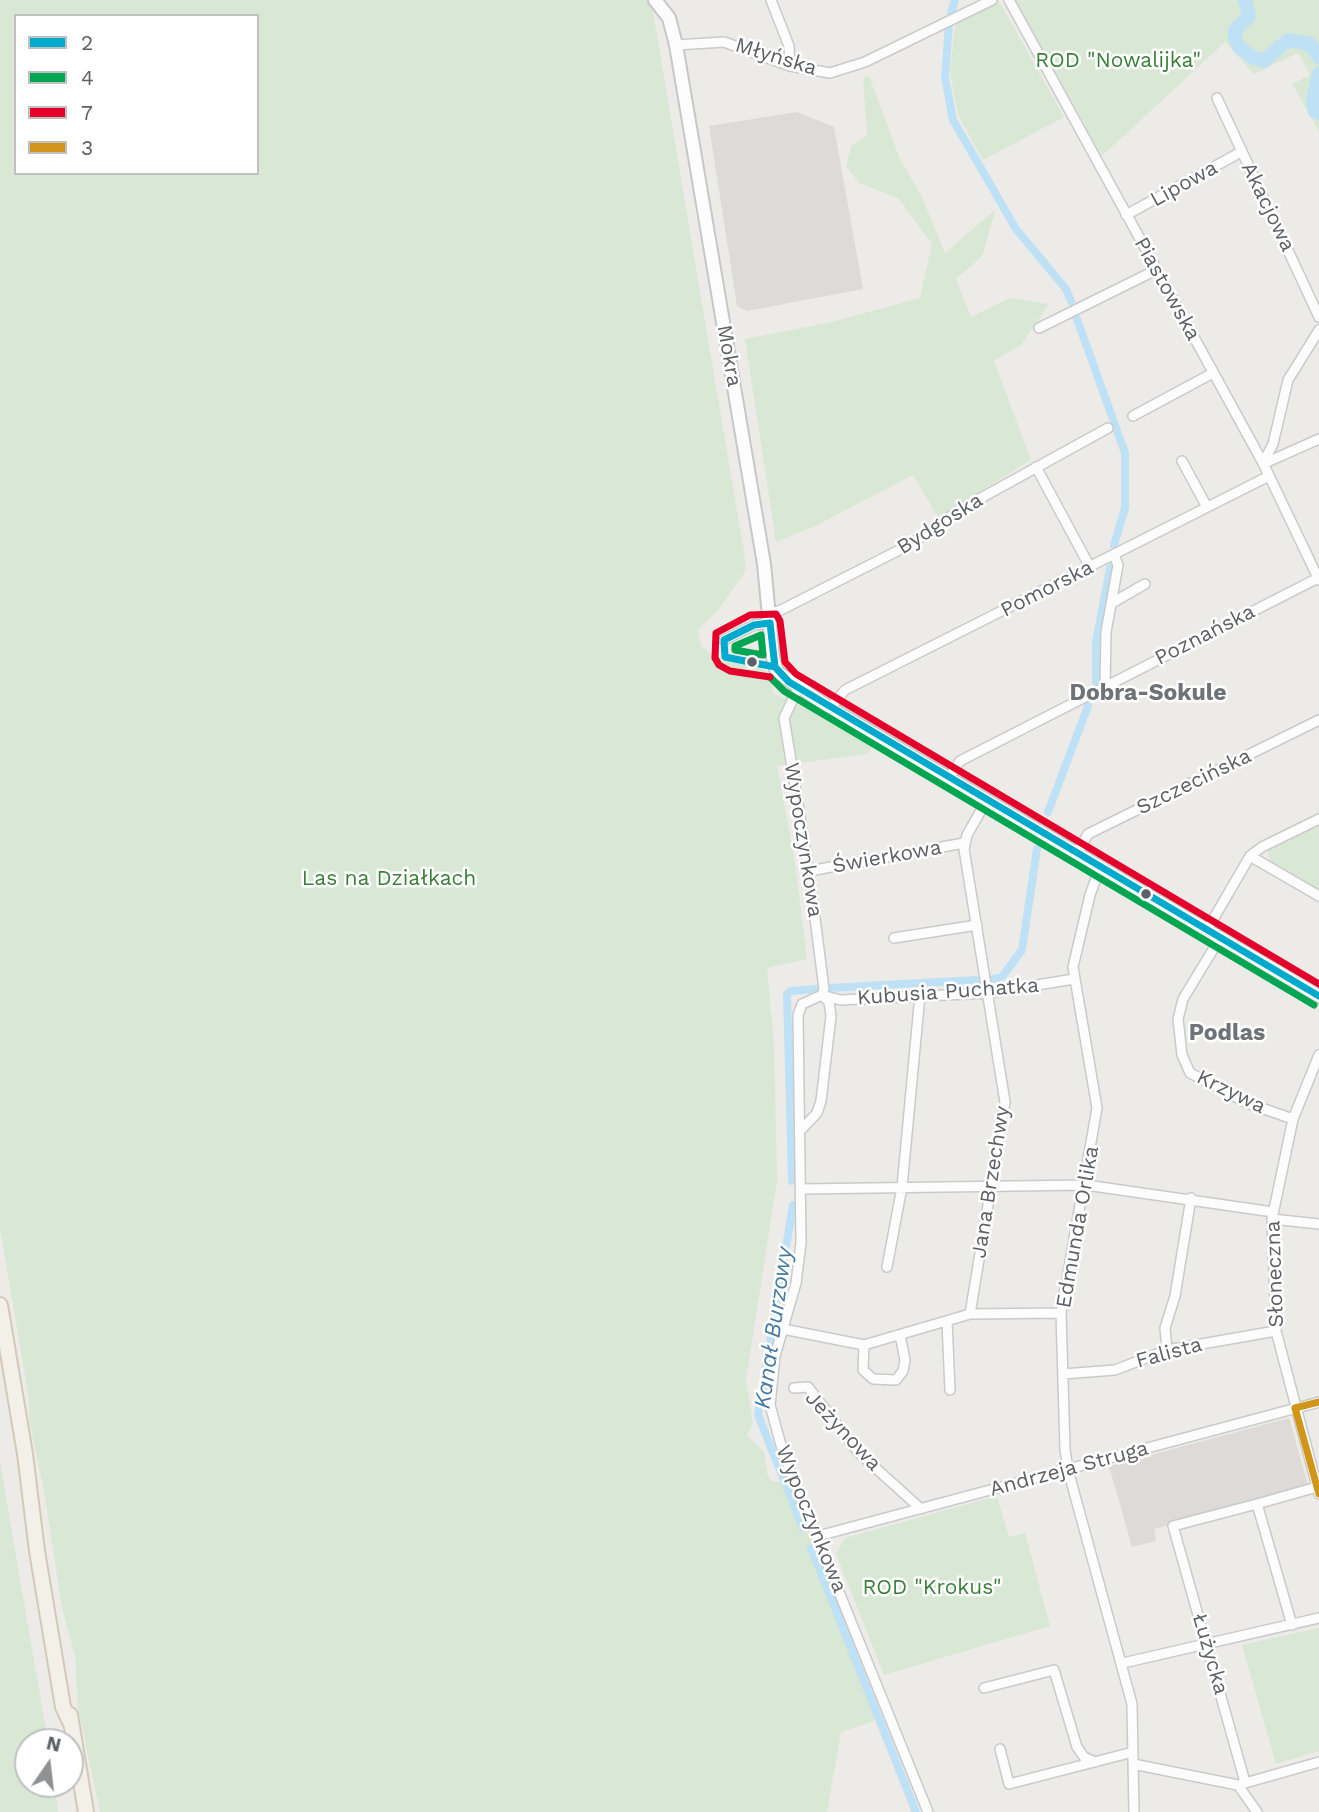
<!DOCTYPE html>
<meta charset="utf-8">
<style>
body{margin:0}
#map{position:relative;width:1319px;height:1812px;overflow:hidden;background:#edebe8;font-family:"Work Sans",sans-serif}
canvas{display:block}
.legend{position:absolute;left:14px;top:14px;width:245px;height:161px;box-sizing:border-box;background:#fff;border:2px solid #bec0c1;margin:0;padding:9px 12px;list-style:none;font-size:21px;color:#5d6165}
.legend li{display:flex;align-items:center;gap:14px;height:35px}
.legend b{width:35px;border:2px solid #bec0c1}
.north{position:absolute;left:14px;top:1728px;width:70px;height:70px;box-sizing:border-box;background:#fff;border:2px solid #bec0c1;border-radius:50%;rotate:14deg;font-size:19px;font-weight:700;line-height:28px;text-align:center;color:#5d6165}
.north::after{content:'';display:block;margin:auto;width:24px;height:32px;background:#8f9193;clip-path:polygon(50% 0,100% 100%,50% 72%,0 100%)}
</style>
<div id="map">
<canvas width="1319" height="1812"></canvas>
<ul class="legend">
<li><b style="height:9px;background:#00a9ce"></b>2</li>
<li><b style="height:9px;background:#00a651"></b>4</li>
<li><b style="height:9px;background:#e4002b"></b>7</li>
<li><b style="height:9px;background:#d09519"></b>3</li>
</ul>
<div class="north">N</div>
</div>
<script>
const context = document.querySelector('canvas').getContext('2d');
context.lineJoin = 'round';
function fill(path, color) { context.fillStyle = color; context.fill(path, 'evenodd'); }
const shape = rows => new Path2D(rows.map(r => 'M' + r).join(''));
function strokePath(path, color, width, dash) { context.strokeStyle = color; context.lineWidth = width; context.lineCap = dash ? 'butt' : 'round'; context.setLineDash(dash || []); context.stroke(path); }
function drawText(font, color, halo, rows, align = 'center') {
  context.font = font + ' "Work Sans",sans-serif'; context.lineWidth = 5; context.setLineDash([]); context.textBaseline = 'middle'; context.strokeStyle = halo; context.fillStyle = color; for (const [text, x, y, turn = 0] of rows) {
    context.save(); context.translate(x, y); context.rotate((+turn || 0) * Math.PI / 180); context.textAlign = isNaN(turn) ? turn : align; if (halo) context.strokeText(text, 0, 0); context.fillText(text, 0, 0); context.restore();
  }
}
fill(shape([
 [797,112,834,127,863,289,747,311,737,306,709,126],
 [1289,1418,1309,1488,1154,1529,1156,1541,1132,1547,1109,1466]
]), '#dddad8');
fill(shape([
 [0,0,649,0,652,6,745,558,745,572,718,610,698,629,701,646,714,656,757,664,771,676,773,693,784,698,794,691,878,740,867,754,777,766,795,862,807,959,767,968,774,1044,777,1181,746,1380,753,1423,747,1435,764,1452,768,1476,772,1482,781,1481,797,1518,804,1512,855,1638,844,1636,851,1644,881,1715,874,1721,841,1732,827,1812,100,1812,78,1708,75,1656,62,1608,44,1491,29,1420,29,1399,0,1228],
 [16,16,257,16,257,173,16,173],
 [1015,0,1319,0,1319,131,1292,84,1310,75,1298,53,1254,74,1225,42,1102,156],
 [999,1,1064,117,983,160,958,115,950,72,955,25],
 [869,76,900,159,921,195,945,253,996,209,982,256,956,279,971,317,1010,298,1049,304,1021,345,994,361,1031,460,938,517,913,475,815,526,776,542,745,339,832,322,920,298,932,244,898,198,859,183,846,166,851,146,867,135,863,78],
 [1319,824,1319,890,1270,861,1268,853,1271,847],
 [0,1462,48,1742,28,1742,28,1784,54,1784,58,1812,0,1812],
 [997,1496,1009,1537,1025,1533,1050,1626,884,1675,836,1554,845,1538],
 [1319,1628,1319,1751,1276,1764,1242,1645]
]), '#d8e8d4');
strokePath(shape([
 [951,13,955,0],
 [949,25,945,77,953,120,1016,229,1066,289,1071,301],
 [1077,319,1125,453,1125,508,1114,545],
 [1096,682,1096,642,1110,568],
 [1048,812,1088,706],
 [994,979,1002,977,1022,950,1037,849],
 [830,988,976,980],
 [792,1181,787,994,791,991,818,989],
 [793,1205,758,1415,803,1528],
 [811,1548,916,1812]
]), '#bfe1f5', 8);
strokePath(shape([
 [1245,0,1249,16,1235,30,1235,38,1239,47,1252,57,1264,61,1288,40,1310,44,1319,57],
 [1319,73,1313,102,1315,112,1319,113]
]), '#bfe1f5', 14);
const street = shape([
 [771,0,789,46,790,66],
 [1009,0,1263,463,1319,580],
 [676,45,724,42,790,66,830,73,865,62,992,0],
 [1217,98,1319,317],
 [1126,215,1241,152],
 [1039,328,1156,270],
 [1133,416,1213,373],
 [1182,461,1207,507],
 [1263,463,1273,444,1288,380,1319,330],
 [1265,463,1319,439],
 [1036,467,1090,567],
 [1112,603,1145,584],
 [769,613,779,611,911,544,961,509,1108,428],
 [724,640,754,625,770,623],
 [1105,687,1106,632,1118,565,1114,555],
 [798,688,784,718,809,871,824,989,822,995,802,1004,798,1015,801,1243,796,1283,775,1356,770,1405,784,1456,928,1812],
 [830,708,845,690,1269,476],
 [949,778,960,761,1318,578],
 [1077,853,1088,834,1319,720],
 [1250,856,1319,896],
 [1100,867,1090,895,1073,967,1097,1108,1061,1313,1065,1449,1068,1470,1132,1704,1134,1812],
 [809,871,964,843],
 [1207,930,1250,856,1262,847,1319,819],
 [894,938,977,925],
 [1220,938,1183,999,1178,1019,1182,1055,1190,1073,1247,1103,1293,1119],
 [822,995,840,1000,988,993,1074,979],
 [1319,1055,1293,1119,1272,1219,1276,1331,1319,1494],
 [800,1131,817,1113,821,1101,831,1016,829,1002,823,996],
 [801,1189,1086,1185,1273,1212],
 [1272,1219,1319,1224],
 [887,1267,902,1187,920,995],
 [970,1314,1005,1102,964,849,967,835,987,800],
 [947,1321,950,1390],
 [783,1329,864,1345,970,1314,1061,1313],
 [864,1345,863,1370,873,1379,896,1380,903,1371,905,1360,900,1335],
 [1167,1350,1165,1328,1175,1296,1191,1198],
 [1063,1374,1115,1370,1167,1350,1276,1331],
 [794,1388,808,1387,859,1453,921,1509],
 [818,1536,1319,1402],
 [1292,1625,1257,1504,1317,1487],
 [1123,1663,1319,1618],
 [984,1688,1054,1670,1077,1747,1084,1757,1095,1762],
 [1000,1749,1009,1784,1133,1752],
 [1133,1764,1238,1785,1319,1762],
 [1245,1782,1173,1526,1257,1504],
 [1238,1785,1257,1812]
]);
const secondary = shape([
 [655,0,669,18,676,45,764,564,773,658,777,672,830,708,1319,996]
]);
const primary = shape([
 [0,1305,25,1454,37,1551,63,1707,71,1724],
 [70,1715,86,1812]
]);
strokePath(street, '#c9caca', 12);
strokePath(secondary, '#c7c7c7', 16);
strokePath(primary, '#d3c9b8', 18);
strokePath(street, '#fcfcfc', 9);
strokePath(secondary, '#fcfcfc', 12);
strokePath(primary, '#f2f0e9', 14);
strokePath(shape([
 [770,623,775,667,725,657,724,640,754,625,770,623],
 [775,667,789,682,1319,996]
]), '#00a9ce', 7);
strokePath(shape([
 [761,635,763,655,735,650,735,646,761,635],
 [770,677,784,691,1314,1005]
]), '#00a651', 7);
strokePath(shape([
 [770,677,730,671,719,665,715,658,716,633,750,615,776,614,780,621,785,662,796,674,1319,984]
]), '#e4002b', 7);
strokePath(shape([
 [1319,1402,1295,1408,1319,1494]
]), '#d09519', 7);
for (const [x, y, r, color] of [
 [752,662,6,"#5d6165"],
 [1146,894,6,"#5d6165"]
]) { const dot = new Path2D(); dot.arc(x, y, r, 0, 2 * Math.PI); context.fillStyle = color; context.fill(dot); strokePath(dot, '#fff', 2.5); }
drawText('21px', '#5d6165', '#fff', [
 ["Młyńska",776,57,17],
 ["Lipowa",1184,184,-29],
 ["Akacjowa",1268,207,64],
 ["Piastowska",1167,289,61],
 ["Mokra",729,356,80],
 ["Bydgoska",940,524,-32],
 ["Pomorska",1047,589,-27],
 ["Poznańska",1205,635,-27],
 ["Szczecińska",1194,782,-26],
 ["Wypoczynkowa",803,840,81],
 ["Świerkowa",887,857,-10],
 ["Kubusia Puchatka",948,992,-4],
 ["Krzywa",1231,1092,26],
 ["Jana Brzechwy",991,1182,-81],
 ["Edmunda Orlika",1078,1227,-80],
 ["Słoneczna",1275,1274,-92],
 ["Falista",1169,1353,-15],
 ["Jeżynowa",843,1431,47],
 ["Andrzeja Struga",1069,1469,-15],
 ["Wypoczynkowa",811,1519,68],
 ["Łużycka",1210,1654,74]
]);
drawText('21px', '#3b803a', '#fff', [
 ["ROD \"Nowalijka\"",1118,61],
 ["Las na Działkach",389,879],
 ["ROD \"Krokus\"",932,1588]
]);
drawText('bold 23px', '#6e7377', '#fff', [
 ["Dobra-Sokule",1148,693],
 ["Podlas",1227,1033]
]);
drawText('italic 23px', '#457aa3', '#fff', [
 ["Kanał Burzowy",774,1328,-82]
]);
</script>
